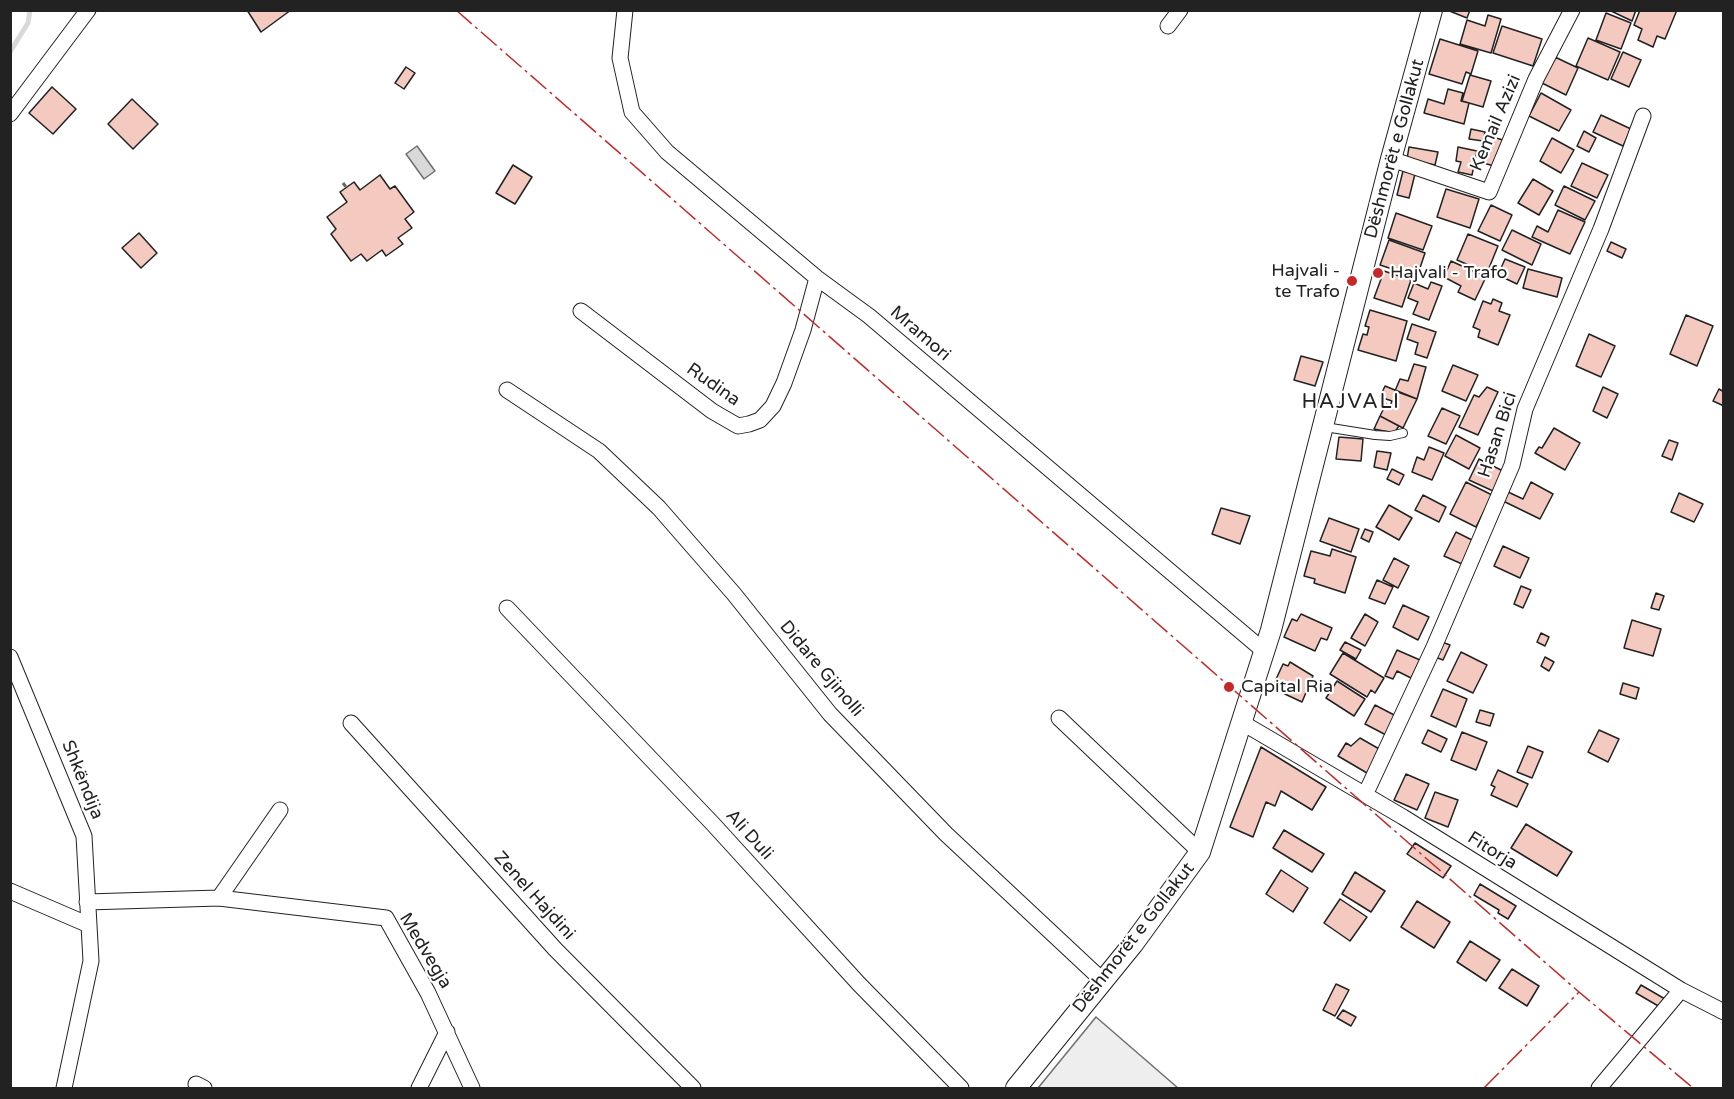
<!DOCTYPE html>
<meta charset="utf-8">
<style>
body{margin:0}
#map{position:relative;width:1734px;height:1099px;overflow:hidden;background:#fff;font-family:"Varela Round",sans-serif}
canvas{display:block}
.frame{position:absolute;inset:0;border:12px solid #222;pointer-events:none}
</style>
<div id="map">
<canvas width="1734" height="1099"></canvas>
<div class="frame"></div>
</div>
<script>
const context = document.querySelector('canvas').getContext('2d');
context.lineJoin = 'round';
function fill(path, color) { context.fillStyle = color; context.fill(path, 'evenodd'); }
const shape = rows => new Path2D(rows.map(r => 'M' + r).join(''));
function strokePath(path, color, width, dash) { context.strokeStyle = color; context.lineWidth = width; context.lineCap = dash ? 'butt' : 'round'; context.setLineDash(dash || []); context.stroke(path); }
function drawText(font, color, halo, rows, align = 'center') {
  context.font = font + ' "Varela Round",sans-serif'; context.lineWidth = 4.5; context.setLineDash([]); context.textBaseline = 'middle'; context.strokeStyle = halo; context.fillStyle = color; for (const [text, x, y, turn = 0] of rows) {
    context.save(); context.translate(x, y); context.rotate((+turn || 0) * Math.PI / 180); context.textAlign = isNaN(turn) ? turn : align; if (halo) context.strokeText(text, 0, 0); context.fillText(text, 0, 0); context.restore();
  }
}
const green = shape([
 [1096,1017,1178,1088,1038,1088,1096,1017]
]);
fill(green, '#eee');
strokePath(green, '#6f6f6f', 1.5);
const water = shape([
 [417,146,435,171,424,179,406,154,417,146]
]);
fill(water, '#d9d9d9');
strokePath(water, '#6f6f6f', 1.5);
strokePath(shape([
 [10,52,28,23,30,10]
]), '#d9d9d9', 5);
const building = shape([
 [247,10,291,10,261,32,247,10],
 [1447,10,1470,10,1467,18,1447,10],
 [1609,10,1636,10,1632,21,1609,10],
 [1640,10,1677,10,1665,39,1657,36,1653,47,1638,40,1642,29,1634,25,1640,10],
 [1606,13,1631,23,1621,49,1596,40,1606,13],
 [1488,15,1501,19,1491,53,1460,44,1467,20,1485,26,1488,15],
 [1502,26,1542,39,1533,66,1493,53,1502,26],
 [1588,38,1620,52,1608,80,1576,66,1588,38],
 [1440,39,1478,51,1471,74,1466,72,1462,84,1429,74,1440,39],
 [1623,52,1641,60,1629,87,1611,79,1623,52],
 [1555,57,1578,68,1566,95,1542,83,1555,57],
 [406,67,415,73,404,89,395,83,406,67],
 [1470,75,1491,81,1483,107,1462,101,1470,75],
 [52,87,76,109,53,134,29,113,52,87],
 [1448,89,1463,93,1461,101,1469,103,1464,124,1424,113,1428,99,1444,104,1448,89],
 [1541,93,1571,110,1559,131,1529,116,1541,93],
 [132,99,158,124,133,149,108,124,132,99],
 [1601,115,1631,129,1623,146,1593,132,1601,115],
 [1471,129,1485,132,1483,141,1469,139,1471,129],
 [1584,131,1596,138,1589,152,1577,146,1584,131],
 [1489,136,1503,140,1494,166,1480,162,1489,136],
 [1552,138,1574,150,1561,173,1540,161,1552,138],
 [1409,147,1438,152,1435,165,1407,159,1409,147],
 [1458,147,1477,151,1472,175,1458,172,1461,162,1456,161,1458,147],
 [1582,163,1608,175,1597,198,1571,186,1582,163],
 [513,165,532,177,515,204,496,193,513,165],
 [1403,171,1415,174,1409,198,1397,195,1403,171],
 [380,175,390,189,395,186,414,212,405,219,412,228,398,238,403,244,386,256,382,250,367,261,361,254,351,261,331,234,336,229,327,217,347,202,340,192,354,182,360,190,380,175],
 [1533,179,1553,191,1539,215,1518,203,1533,179],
 [1564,186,1595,201,1585,220,1555,205,1564,186],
 [1446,189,1479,199,1470,228,1437,217,1446,189],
 [1491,205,1512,215,1500,241,1478,231,1491,205],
 [1558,210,1585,222,1570,254,1532,237,1537,226,1548,232,1558,210],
 [1396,213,1432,226,1423,250,1388,238,1396,213],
 [1512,230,1541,244,1532,265,1502,250,1512,230],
 [139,233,157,253,141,268,122,248,139,233],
 [1468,234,1498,246,1487,273,1457,260,1468,234],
 [1389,240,1425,253,1417,277,1380,265,1389,240],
 [1611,242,1626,249,1622,258,1607,251,1611,242],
 [1505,259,1525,267,1517,284,1498,275,1505,259],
 [1451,261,1486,277,1475,300,1458,292,1461,286,1444,277,1451,261],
 [1528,269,1562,278,1557,297,1523,288,1528,269],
 [1384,271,1411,280,1402,307,1374,298,1384,271],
 [1431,282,1442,286,1429,320,1413,314,1418,302,1408,298,1414,283,1428,289,1431,282],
 [1493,299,1502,303,1499,311,1510,315,1498,345,1478,337,1480,330,1473,327,1483,301,1491,304,1493,299],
 [1370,310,1407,321,1396,361,1358,350,1363,334,1367,335,1369,327,1365,326,1370,310],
 [1686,315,1713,326,1697,366,1670,354,1686,315],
 [1412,324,1436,332,1427,358,1415,354,1418,343,1407,339,1412,324],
 [1589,334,1615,346,1601,377,1576,366,1589,334],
 [1301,356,1323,362,1315,386,1294,380,1301,356],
 [1414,364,1426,367,1417,399,1395,391,1400,379,1408,381,1414,364],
 [1453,365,1478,375,1466,401,1442,391,1453,365],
 [1385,386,1417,399,1403,428,1380,416,1386,404,1390,406,1392,401,1380,397,1385,386],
 [1487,387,1498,392,1478,435,1459,427,1474,395,1479,397,1487,387],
 [1603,387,1618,394,1607,418,1593,411,1603,387],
 [1719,389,1724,392,1724,406,1713,401,1719,389],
 [1442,408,1460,416,1446,444,1428,436,1442,408],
 [1380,416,1399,426,1394,433,1374,429,1380,416],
 [1554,428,1580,443,1565,470,1535,453,1539,447,1542,448,1554,428],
 [1456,435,1480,448,1469,469,1445,456,1456,435],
 [1339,437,1363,439,1361,461,1336,459,1339,437],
 [1669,440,1678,443,1672,460,1662,456,1669,440],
 [1429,447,1444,453,1432,480,1412,472,1417,457,1424,460,1429,447],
 [1377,451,1391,453,1387,470,1374,467,1377,451],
 [1479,459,1503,471,1493,491,1469,480,1479,459],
 [1392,469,1404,475,1399,485,1387,479,1392,469],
 [1466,482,1492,495,1476,527,1450,514,1466,482],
 [1531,482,1553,494,1540,519,1501,500,1506,491,1523,499,1531,482],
 [1679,493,1703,504,1694,522,1671,512,1679,493],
 [1423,495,1446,507,1439,522,1415,510,1423,495],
 [1389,505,1412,518,1399,540,1376,527,1389,505],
 [1221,508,1250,516,1240,544,1212,534,1221,508],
 [1329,518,1359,529,1351,552,1320,541,1329,518],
 [1365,529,1373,532,1369,542,1361,538,1365,529],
 [1456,532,1474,541,1462,564,1444,556,1456,532],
 [1503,546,1529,558,1520,578,1494,566,1503,546],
 [1332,549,1356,557,1345,593,1314,583,1315,579,1304,576,1311,551,1330,556,1332,549],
 [1394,558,1409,566,1398,588,1383,580,1394,558],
 [1377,580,1393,587,1385,604,1369,598,1377,580],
 [1521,586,1531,590,1523,608,1514,604,1521,586],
 [1656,593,1664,596,1659,610,1651,608,1656,593],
 [1403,605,1429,617,1418,640,1393,627,1403,605],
 [1301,614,1332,628,1327,640,1321,638,1315,651,1284,637,1292,619,1297,621,1301,614],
 [1365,614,1378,622,1365,646,1351,638,1365,614],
 [1632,620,1661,629,1653,656,1624,648,1632,620],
 [1541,633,1549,637,1545,646,1537,642,1541,633],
 [1345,642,1361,650,1356,659,1340,650,1345,642],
 [1442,642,1450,645,1443,660,1435,657,1442,642],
 [1397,650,1420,660,1411,678,1397,671,1393,679,1385,676,1397,650],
 [1461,652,1487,665,1473,693,1447,681,1461,652],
 [1343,653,1384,678,1375,693,1371,690,1367,697,1330,674,1343,653],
 [1545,657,1554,662,1549,671,1541,666,1545,657],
 [1290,662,1313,676,1302,702,1272,688,1283,664,1288,666,1290,662],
 [1337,681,1365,699,1354,716,1326,698,1337,681],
 [1623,683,1639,688,1636,699,1620,694,1623,683],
 [1443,689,1467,699,1456,727,1431,716,1443,689],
 [1375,705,1398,717,1388,736,1365,724,1375,705],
 [1480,710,1494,714,1490,726,1476,722,1480,710],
 [1428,730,1447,739,1441,752,1422,743,1428,730],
 [1599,730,1619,739,1608,762,1588,752,1599,730],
 [1462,732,1487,742,1476,770,1451,760,1462,732],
 [1360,738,1381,750,1367,773,1338,756,1346,743,1351,746,1360,738],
 [1528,746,1543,752,1532,778,1517,772,1528,746],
 [1261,747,1326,787,1312,810,1281,791,1275,806,1266,802,1253,837,1230,827,1261,747],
 [1498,770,1528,784,1517,807,1491,795,1495,787,1491,785,1498,770],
 [1406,774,1429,784,1417,810,1394,800,1406,774],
 [1435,792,1458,800,1448,827,1425,818,1435,792],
 [1526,824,1572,852,1557,876,1511,848,1526,824],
 [1284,830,1324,854,1312,872,1273,848,1284,830],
 [1415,843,1451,866,1443,878,1407,854,1415,843],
 [1281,870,1308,888,1293,912,1266,894,1281,870],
 [1355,872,1385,891,1371,912,1342,894,1355,872],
 [1480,884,1516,906,1508,919,1498,913,1499,910,1474,895,1480,884],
 [1340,899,1367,917,1350,941,1324,923,1340,899],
 [1417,901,1450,922,1434,948,1401,927,1417,901],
 [1470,941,1500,960,1486,981,1457,962,1470,941],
 [1512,969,1539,986,1527,1006,1499,988,1512,969],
 [1336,984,1349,990,1335,1016,1323,1010,1336,984],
 [1641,985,1665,999,1660,1007,1636,993,1641,985],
 [1343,1010,1356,1017,1351,1026,1337,1018,1343,1010]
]);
fill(building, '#f3c9c0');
strokePath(building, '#222', 1.5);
const service = shape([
 [1325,427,1375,435,1390,436,1403,433]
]);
const minor = shape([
 [625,10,620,58,632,112,667,152,817,278,869,316,1264,651],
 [1168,26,1180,10],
 [10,114,88,10],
 [1391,159,1489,192,1536,79,1572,10],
 [581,311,712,411,738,426,749,424,760,420,773,406,784,383,803,330,817,278],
 [507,390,599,451,659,508,734,594,830,714,946,834,1102,980],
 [507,608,713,824,859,984,961,1088],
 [10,657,84,836,91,961,64,1088],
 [1059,718,1200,852],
 [1241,722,1403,817,1681,990,1724,1012],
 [351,723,555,949,693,1088],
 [1365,795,1434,647,1512,465,1525,409,1601,229,1643,116],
 [10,891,89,925],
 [219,898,280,810],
 [87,902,219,898,386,918,428,993,472,1088],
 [196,1084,204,1088],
 [419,1088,447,1032],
 [1599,1088,1681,990]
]);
const tertiary = shape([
 [1016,1088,1133,944,1200,852,1271,630,1391,159,1432,10]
]);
strokePath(service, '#222', 10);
strokePath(minor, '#222', 17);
strokePath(tertiary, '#222', 22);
strokePath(shape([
 [343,183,346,187]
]), '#646464', 3, [4.5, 3]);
strokePath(service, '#fff', 8);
strokePath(minor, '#fff', 15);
strokePath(tertiary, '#fff', 20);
strokePath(shape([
 [456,10,1579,992,1693,1088],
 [1484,1088,1579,992]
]), '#c62828', 1.5, [21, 4.5, 3, 4.5]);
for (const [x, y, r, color] of [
 [1378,273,6,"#c62828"],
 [1352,281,6,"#c62828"],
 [1229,687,6,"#c62828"]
]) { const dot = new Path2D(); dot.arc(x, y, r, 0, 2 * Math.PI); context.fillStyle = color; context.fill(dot); strokePath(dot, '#fff', 2); }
drawText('18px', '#222', '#fff', [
 ["Kemail Azizi",1496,123,-67],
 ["Dëshmorët e Gollakut",1395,149,-75],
 ["Mramori",920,334,41],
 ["Rudina",713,385,35],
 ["Hasan Bici",1498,435,-72],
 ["Didare Gjinolli",821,669,50],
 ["Shkëndija",82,780,68],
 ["Ali Duli",749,835,48],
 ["Fitorja",1492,851,32],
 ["Zenel Hajdini",534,896,48],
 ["Dëshmorët e Gollakut",1134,938,-52],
 ["Medvegja",425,951,59]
]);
drawText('18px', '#222', '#fff', [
 ["Hajvali -",1340,271,"right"],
 ["te Trafo",1340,292,"right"],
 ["Hajvali - Trafo",1390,273],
 ["Capital Ria",1241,687]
], 'left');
context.letterSpacing = '1.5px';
drawText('21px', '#222', '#fff', [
 ["HAJVALI",1351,402]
]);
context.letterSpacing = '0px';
</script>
